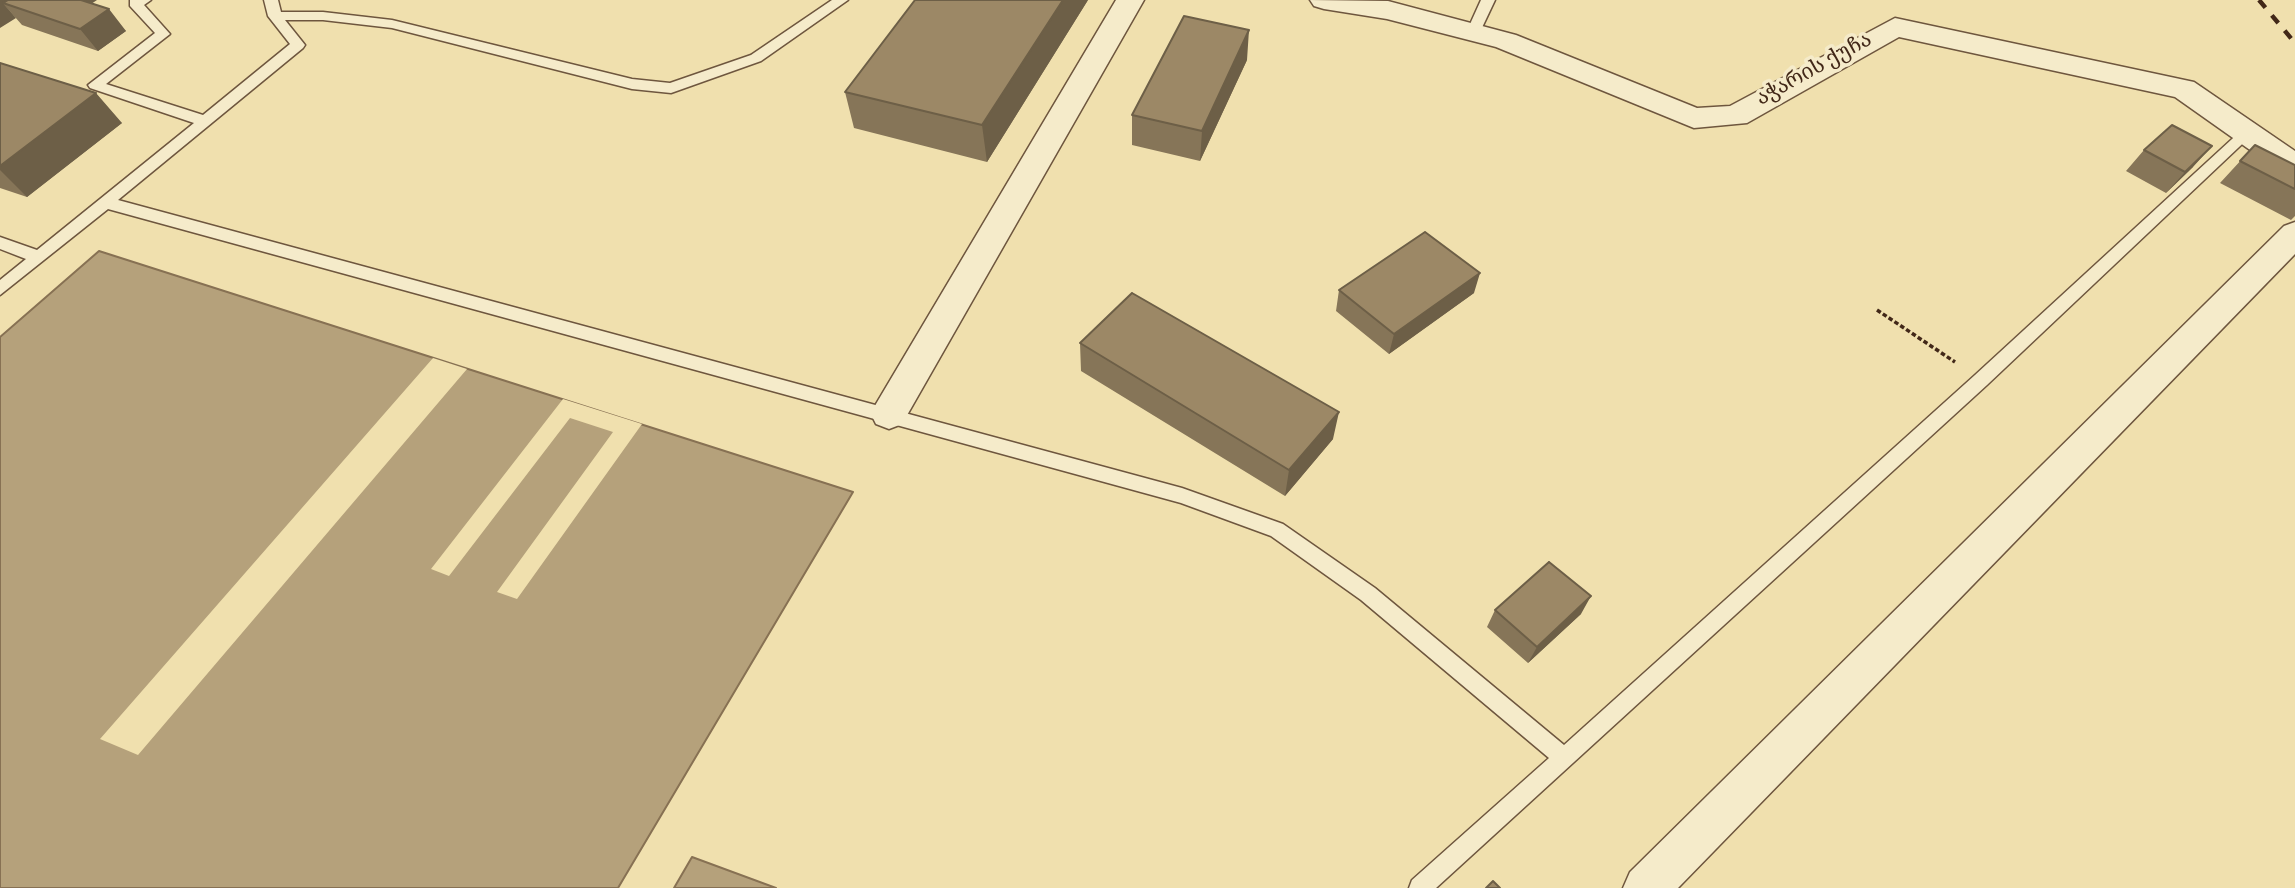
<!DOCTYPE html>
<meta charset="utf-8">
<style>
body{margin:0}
canvas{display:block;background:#f0e0ae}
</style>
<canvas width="2295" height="888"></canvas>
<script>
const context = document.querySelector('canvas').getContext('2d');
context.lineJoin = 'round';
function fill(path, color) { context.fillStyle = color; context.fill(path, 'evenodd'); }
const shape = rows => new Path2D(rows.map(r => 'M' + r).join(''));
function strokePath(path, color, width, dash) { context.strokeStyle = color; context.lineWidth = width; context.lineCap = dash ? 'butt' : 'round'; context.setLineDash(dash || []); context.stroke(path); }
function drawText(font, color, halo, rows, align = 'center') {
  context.font = font + ' "Sorts Mill Goudy","Noto Serif Georgian",serif'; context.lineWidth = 7; context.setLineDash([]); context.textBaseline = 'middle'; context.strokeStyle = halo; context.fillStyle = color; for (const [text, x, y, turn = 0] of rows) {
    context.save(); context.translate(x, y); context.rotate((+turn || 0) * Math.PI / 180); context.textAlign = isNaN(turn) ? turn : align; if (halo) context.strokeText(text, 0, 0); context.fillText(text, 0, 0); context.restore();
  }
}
const water = shape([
 [99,251,853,492,618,888,0,888,0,337,99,251],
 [692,857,776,888,674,888,692,857]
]);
fill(water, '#b5a17b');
strokePath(water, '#877153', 2);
fill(shape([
 [433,358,467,369,138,755,100,739],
 [563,399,642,424,517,599,497,592,613,432,570,418,449,576,431,569]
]), '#f0e0ae');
const service = shape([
 [130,0,151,0,144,5,170,34,106,84,203,115,290,44,268,16,264,0,278,0,281,12,323,12,392,20,632,79,670,83,751,55,832,0,848,0,761,61,671,93,632,89,392,28,323,20,285,20,305,45,303,48,118,200,1182,488,1283,524,1375,588,1564,745,1975,375,2244,128,2249,126,2256,131,1987,385,1436,888,1409,888,1412,880,1549,758,1361,600,1271,536,1181,503,108,209,0,295,0,280,26,259,0,249,0,237,37,250,194,123,90,88,88,85,155,33,130,6,130,0],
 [1481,0,1495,0,1478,36,1468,36,1466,33,1481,0]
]);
const minor = shape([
 [1116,0,1144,0,902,424,889,429,876,424,871,414,876,404,1116,0],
 [1310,0,1388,1,1516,35,1697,108,1730,106,1895,18,2194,82,2295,151,2295,177,2284,174,2175,97,1899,37,1747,123,1694,128,1496,47,1387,19,1324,9,1314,6,1310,0],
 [2295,222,2295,254,1678,888,1623,888,1630,872,2284,226,2295,222]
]);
strokePath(service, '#6e563e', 3);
strokePath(minor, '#6e563e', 3);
strokePath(shape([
 [1877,310,1955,362]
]), '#422818', 3.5, [4.5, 2.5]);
fill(service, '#f5ebca');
fill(minor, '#f5ebca');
strokePath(shape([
 [2259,0,2295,43]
]), '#422818', 4.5, [10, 10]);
fill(shape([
 [0,0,92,4,126,31,98,51,22,25],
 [1088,0,987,162,854,128,845,92],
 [1247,60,1200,161,1132,145,1132,115],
 [0,63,122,123,27,197,0,188],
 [2255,145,2295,165,2295,216,2291,220,2220,183],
 [2144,150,2193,167,2166,193,2126,171],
 [1339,290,1474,293,1389,354,1336,311],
 [1080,343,1333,439,1285,496,1081,371],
 [1495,610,1581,614,1528,663,1487,627]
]), '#867558');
fill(shape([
 [0,0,27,0,3,3,16,18,0,28],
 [64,0,97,0,76,14],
 [1063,0,1088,0,987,162,982,125],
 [109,9,126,31,98,51,80,29],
 [1249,30,1247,60,1200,161,1202,131],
 [96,93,122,123,27,197,0,170,0,166],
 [2212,146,2193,167,2166,193,2185,172],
 [1480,273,1474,293,1389,354,1394,334],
 [1339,412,1333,439,1285,496,1289,470],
 [1591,596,1581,614,1528,663,1537,647]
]), '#6d5f47');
const building = shape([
 [8,0,81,0,109,9,80,29,3,3,8,0],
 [915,0,1063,0,982,125,845,92,915,0],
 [1184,16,1249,30,1202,131,1132,115,1184,16],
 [0,63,96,93,0,166,0,63],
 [2172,125,2212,146,2185,172,2144,150,2172,125],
 [2255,145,2295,165,2295,189,2240,161,2255,145],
 [1425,232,1480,273,1394,334,1339,290,1425,232],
 [1132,293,1339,412,1289,470,1080,343,1132,293],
 [1549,562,1591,596,1537,647,1495,610,1549,562],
 [1493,881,1500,888,1486,888,1493,881]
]);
fill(building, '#9c8866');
strokePath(building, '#6d5f47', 2);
drawText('21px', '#422818', '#f5ebca', [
 ["აჭარის ქუჩა",1815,71,-29]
]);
</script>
